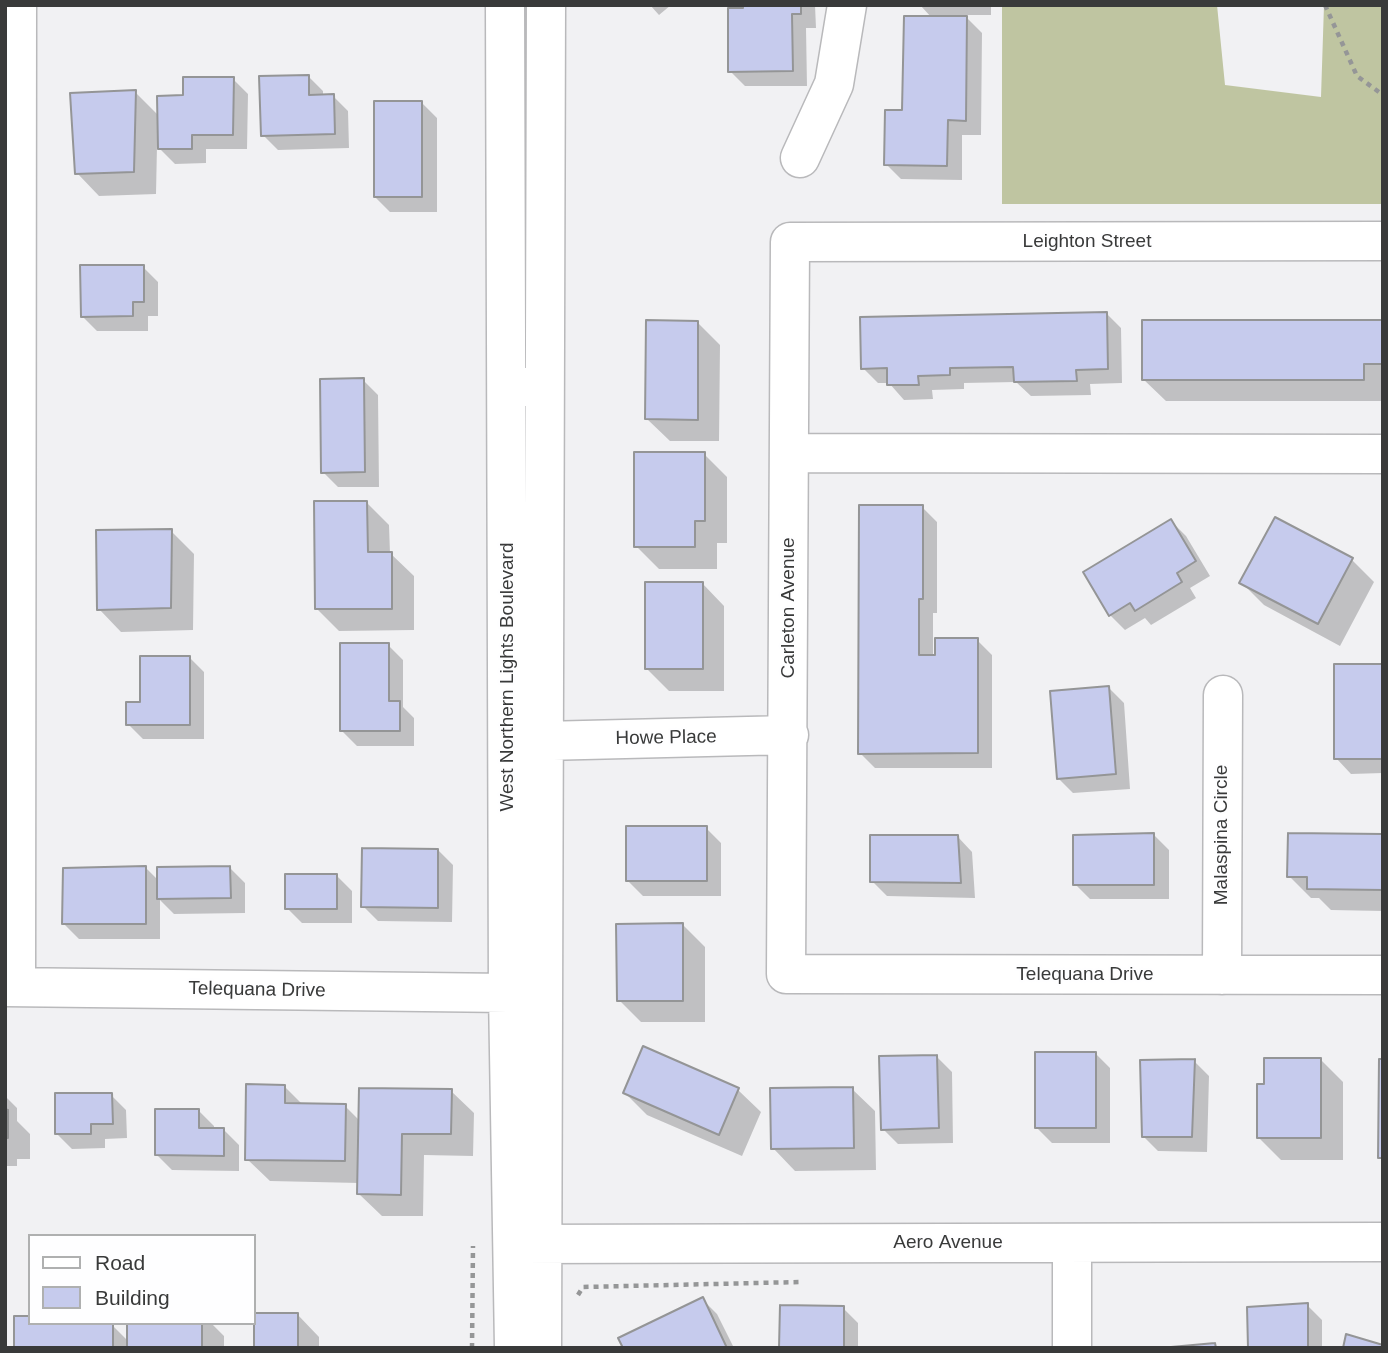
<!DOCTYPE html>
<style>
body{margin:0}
#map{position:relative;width:1388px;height:1353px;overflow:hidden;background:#f1f1f3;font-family:Helvetica,sans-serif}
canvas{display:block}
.frame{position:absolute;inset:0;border:7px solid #393a3a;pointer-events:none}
.legend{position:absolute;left:28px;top:1234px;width:228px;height:91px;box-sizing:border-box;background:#fefeff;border:2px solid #afb0b0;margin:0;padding:9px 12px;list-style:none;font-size:21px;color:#393a3a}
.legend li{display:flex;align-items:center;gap:14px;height:35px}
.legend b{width:35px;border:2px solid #afb0b0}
</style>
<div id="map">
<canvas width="1388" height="1353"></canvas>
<div class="frame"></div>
<ul class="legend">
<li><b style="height:9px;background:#fff"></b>Road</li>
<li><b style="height:19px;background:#c6cbed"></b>Building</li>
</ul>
</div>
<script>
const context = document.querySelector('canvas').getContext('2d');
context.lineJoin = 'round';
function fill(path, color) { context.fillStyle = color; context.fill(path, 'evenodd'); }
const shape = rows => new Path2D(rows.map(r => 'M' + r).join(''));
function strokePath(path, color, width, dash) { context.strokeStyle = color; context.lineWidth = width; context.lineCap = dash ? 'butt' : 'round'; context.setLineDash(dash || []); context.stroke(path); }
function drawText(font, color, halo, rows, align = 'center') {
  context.font = font + ' Helvetica,sans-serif'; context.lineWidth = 5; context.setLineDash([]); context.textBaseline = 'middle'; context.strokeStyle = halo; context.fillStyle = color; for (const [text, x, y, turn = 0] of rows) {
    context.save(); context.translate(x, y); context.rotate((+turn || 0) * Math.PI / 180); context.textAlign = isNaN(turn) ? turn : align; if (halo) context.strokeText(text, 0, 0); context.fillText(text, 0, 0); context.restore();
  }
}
fill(shape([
 [1002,5,1217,5,1225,85,1321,97,1324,5,1383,5,1383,204,1002,204]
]), '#bfc5a1');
fill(shape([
 [650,5,671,5,659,15],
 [745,5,815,5,816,28,806,28,807,86,745,86,730,71],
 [920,5,991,5,991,15,964,15,982,33,981,135,962,135,962,180,901,179,886,164,932,18],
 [308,76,323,91,323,96,333,96,348,111,349,148,278,150,263,135],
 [233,79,248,94,247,149,206,149,206,163,175,164,157,146,156,194,99,196,77,173,135,92,159,116],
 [422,103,437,118,437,212,390,212,375,197],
 [143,267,158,282,158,316,148,316,148,331,97,331,82,316],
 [1106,313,1121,328,1122,383,1090,384,1091,395,1031,396,1016,382,964,383,964,389,932,390,933,399,904,400,889,383,878,383,863,368],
 [697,322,720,345,719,441,670,441,647,419],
 [1383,322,1383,401,1166,401,1143,379],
 [363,380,378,395,379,487,338,487,323,472],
 [704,454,727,477,727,543,717,543,717,569,659,569,636,546],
 [367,503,389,525,390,553,414,576,414,630,339,631,316,608],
 [922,507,937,522,937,613,933,613,933,656,977,640,992,655,992,768,875,768,860,753],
 [1171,521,1186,536,1210,576,1190,588,1196,598,1151,625,1145,618,1125,630,1110,615],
 [171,531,194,554,193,630,121,632,99,609],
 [1351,559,1374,582,1340,646,1264,605,1241,582],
 [702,583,724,606,724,691,669,691,647,669],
 [388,645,403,660,403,707,414,718,414,746,357,746,342,731],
 [189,657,204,672,204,739,143,739,128,724,142,703],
 [1383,666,1383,773,1351,774,1336,758],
 [1109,688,1124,703,1130,789,1073,793,1058,778],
 [706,828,721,843,721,896,643,896,628,881],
 [1154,835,1169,850,1169,899,1090,899,1075,884],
 [957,836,972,852,975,898,887,896,872,881],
 [1383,836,1383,911,1331,910,1319,898,1311,898,1289,876],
 [438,850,453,865,452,922,378,921,363,906],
 [145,867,159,881,230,868,245,883,245,913,174,914,160,900,160,939,79,939,64,924],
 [337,876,352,891,352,923,302,923,287,908],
 [683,925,705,947,705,1022,641,1022,619,1000],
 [1095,1053,1110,1068,1110,1143,1052,1143,1037,1128],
 [937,1057,952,1072,953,1143,898,1144,883,1129],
 [1321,1060,1343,1082,1343,1160,1281,1160,1259,1138,1265,1086],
 [1194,1061,1209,1076,1207,1152,1158,1151,1143,1136],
 [284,1086,303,1105,345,1106,360,1121,451,1091,474,1113,473,1156,424,1155,423,1216,382,1216,359,1194,359,1183,270,1181,247,1159],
 [852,1089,875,1111,876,1170,795,1171,773,1148],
 [738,1090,761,1112,742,1156,647,1115,625,1093],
 [111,1095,126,1110,127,1138,105,1139,105,1148,72,1149,57,1134],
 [5,1096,17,1108,17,1121,30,1134,30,1159,17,1159,17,1166,5,1166],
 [199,1111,214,1126,214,1130,224,1130,239,1145,239,1171,172,1170,157,1155],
 [702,1299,717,1314,734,1348,625,1348],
 [1307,1305,1322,1320,1322,1348,1250,1348],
 [843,1308,858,1323,858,1348,781,1348],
 [297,1314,319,1337,319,1348,256,1348],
 [30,1323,112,1325,129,1342,129,1323,211,1323,224,1336,224,1348,16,1348]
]), '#0003');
const building = shape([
 [743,5,801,5,801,14,792,14,793,71,728,72,728,8,743,8,743,5],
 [904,16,967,16,966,121,948,120,947,166,884,165,885,110,902,110,904,16],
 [309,75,309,95,334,94,335,134,261,136,259,76,309,75],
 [183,77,234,77,233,135,192,135,192,149,158,149,157,96,183,95,183,77],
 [136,90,134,172,75,174,70,93,136,90],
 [374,101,422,101,422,197,374,197,374,101],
 [80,265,144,265,144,302,133,302,133,316,81,317,80,265],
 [1107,312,1108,369,1076,370,1077,381,1014,382,1013,367,950,368,950,375,918,376,919,385,887,385,887,368,861,369,860,317,1107,312],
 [646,320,698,321,698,420,645,419,646,320],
 [1142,320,1383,320,1383,364,1364,364,1364,380,1142,380,1142,320],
 [364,378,365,472,321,473,320,379,364,378],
 [634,452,705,452,705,521,695,521,695,547,634,547,634,452],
 [314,501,367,501,368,552,392,552,392,609,315,609,314,501],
 [859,505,923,505,923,599,919,599,919,655,935,655,935,638,978,638,978,753,858,754,859,505],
 [1275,517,1353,558,1318,624,1239,583,1275,517],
 [1171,519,1196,561,1177,573,1182,582,1135,611,1130,603,1109,616,1083,572,1171,519],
 [172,529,171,608,97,610,96,530,172,529],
 [645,582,703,582,703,669,645,669,645,582],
 [340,643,389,643,389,701,400,701,400,731,340,731,340,643],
 [140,656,190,656,190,725,126,725,126,702,140,702,140,656],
 [1334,664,1383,664,1383,759,1334,759,1334,664],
 [1109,686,1116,774,1057,779,1050,691,1109,686],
 [626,826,707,826,707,881,626,881,626,826],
 [1154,833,1154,885,1073,885,1073,835,1154,833],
 [1288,833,1383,834,1383,890,1307,889,1307,877,1287,877,1288,833],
 [870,835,958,835,961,883,870,882,870,835],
 [362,848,438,849,438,908,361,907,362,848],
 [146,866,146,924,62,924,63,868,146,866],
 [230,866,231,898,157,899,157,867,230,866],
 [285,874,337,874,337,909,285,909,285,874],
 [683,923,683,1001,617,1001,616,924,683,923],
 [643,1046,739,1088,719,1135,623,1093,643,1046],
 [1035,1052,1096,1052,1096,1128,1035,1128,1035,1052],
 [937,1055,939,1128,881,1130,879,1056,937,1055],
 [1264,1058,1321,1058,1321,1138,1257,1138,1257,1084,1264,1084,1264,1058],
 [1195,1059,1192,1137,1142,1137,1140,1060,1195,1059],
 [1379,1059,1383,1059,1383,1158,1378,1158,1379,1059],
 [246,1084,285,1085,285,1103,346,1104,345,1161,245,1160,246,1084],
 [853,1087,854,1148,771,1149,770,1088,853,1087],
 [359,1088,452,1089,451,1134,402,1134,401,1195,357,1194,359,1088],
 [55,1093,112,1093,113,1124,91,1124,91,1134,55,1134,55,1093],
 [5,1109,8,1110,8,1138,5,1138,5,1109],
 [155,1109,199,1109,199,1128,224,1128,224,1156,155,1155,155,1109],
 [703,1297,727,1348,623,1348,618,1338,703,1297],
 [1308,1303,1308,1348,1248,1348,1247,1307,1308,1303],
 [780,1305,844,1306,844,1348,779,1348,780,1305],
 [254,1313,298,1313,298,1348,254,1348,254,1313],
 [14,1316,30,1316,30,1323,113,1323,113,1348,14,1348,14,1316],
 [127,1323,202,1323,202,1348,127,1348,127,1323],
 [1346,1334,1383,1345,1383,1348,1343,1348,1346,1334],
 [1215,1343,1216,1348,1160,1348,1215,1343]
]);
fill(building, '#c6cbed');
strokePath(building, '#949596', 2);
const minor = shape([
 [505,5,508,993,514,1348],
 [800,158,834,84,847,5],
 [1383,241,790,242,786,974,1383,975],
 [789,453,1383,454],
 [543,741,789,735],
 [1222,975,1223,695],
 [5,987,508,993],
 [16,987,17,5],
 [1072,1243,1072,1348],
 [518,1244,1383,1242],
 [542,1348,546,5]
]);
const major = shape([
 [507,387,544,387]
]);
strokePath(minor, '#b9b9bb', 41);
strokePath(major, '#b9b9bb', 41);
strokePath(shape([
 [1325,5,1357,76,1383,95],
 [578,1295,583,1287,800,1282],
 [472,1348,473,1246]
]), '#959697', 4.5, [5, 5]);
strokePath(minor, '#fff', 38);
strokePath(major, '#fff', 38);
drawText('19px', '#393a3a', '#fefeff', [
 ["Leighton Street",1087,242],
 ["Carleton Avenue",789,608,-90],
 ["West Northern Lights Boulevard",508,677,-90],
 ["Howe Place",666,738,-1],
 ["Malaspina Circle",1222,835,-90],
 ["Telequana Drive",1085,975],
 ["Telequana Drive",257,990,1],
 ["Aero Avenue",948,1243]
]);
</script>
